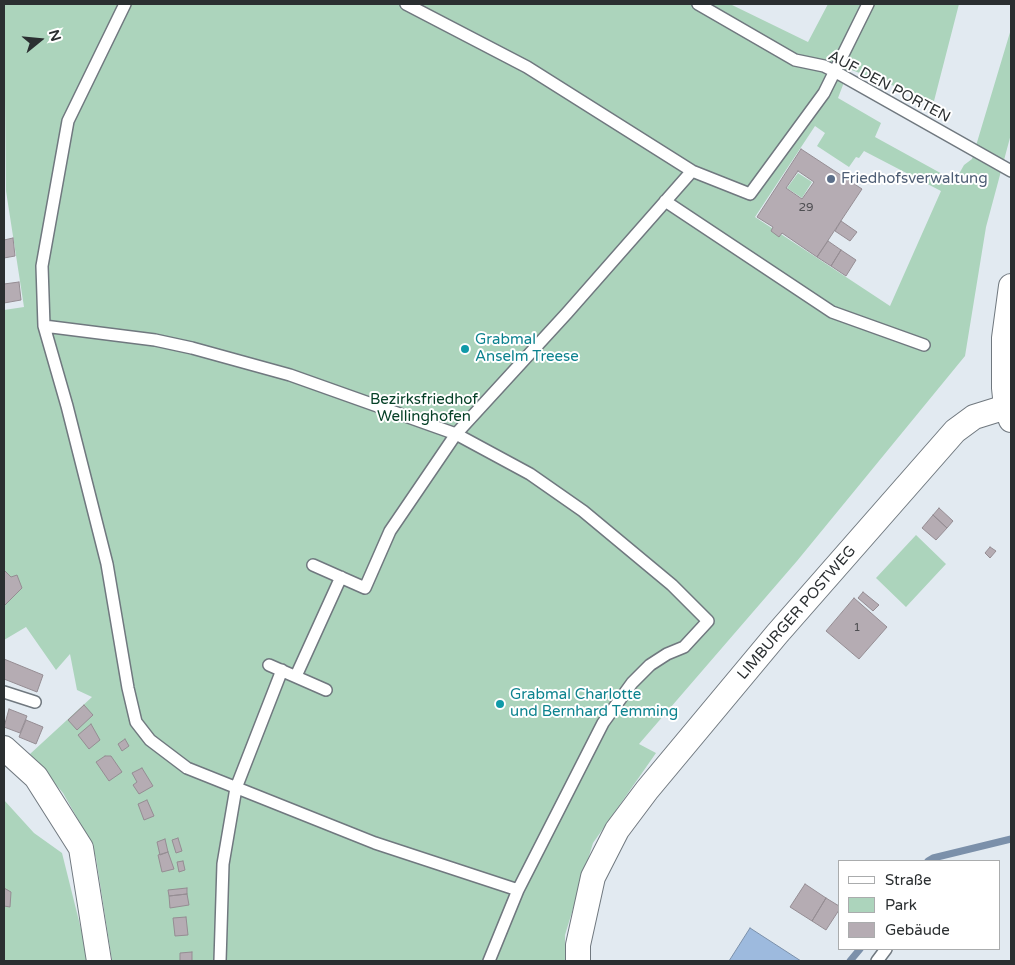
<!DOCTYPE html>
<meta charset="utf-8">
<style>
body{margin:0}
#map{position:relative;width:1015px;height:965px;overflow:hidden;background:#e2eaf1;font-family:"Varela Round",sans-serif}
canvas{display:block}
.frame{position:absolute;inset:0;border:5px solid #2b2f31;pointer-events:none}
.legend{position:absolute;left:838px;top:860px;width:162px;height:90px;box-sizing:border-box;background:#fff;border:1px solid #aaacad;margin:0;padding:6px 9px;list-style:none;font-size:15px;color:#2b2f31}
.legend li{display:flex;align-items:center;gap:10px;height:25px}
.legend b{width:25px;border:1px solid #aaacad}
.north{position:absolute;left:15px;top:15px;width:50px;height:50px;-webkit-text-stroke:4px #fff;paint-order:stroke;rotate:73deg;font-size:14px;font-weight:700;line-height:20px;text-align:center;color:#2b2f31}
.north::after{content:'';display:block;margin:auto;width:18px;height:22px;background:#2b2f31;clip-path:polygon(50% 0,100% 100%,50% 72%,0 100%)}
</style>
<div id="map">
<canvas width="1015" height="965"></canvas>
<div class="frame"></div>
<ul class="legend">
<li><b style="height:6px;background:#fff"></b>Straße</li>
<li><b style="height:14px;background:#acd4bc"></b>Park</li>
<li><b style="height:14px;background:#b5acb3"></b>Gebäude</li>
</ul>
<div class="north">N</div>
</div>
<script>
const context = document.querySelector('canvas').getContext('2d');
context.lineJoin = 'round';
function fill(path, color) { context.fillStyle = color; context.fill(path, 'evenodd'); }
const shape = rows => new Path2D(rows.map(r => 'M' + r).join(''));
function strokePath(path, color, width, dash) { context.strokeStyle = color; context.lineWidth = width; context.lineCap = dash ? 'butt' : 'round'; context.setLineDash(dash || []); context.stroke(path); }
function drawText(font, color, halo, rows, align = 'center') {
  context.font = font + ' "Varela Round",sans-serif'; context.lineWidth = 4; context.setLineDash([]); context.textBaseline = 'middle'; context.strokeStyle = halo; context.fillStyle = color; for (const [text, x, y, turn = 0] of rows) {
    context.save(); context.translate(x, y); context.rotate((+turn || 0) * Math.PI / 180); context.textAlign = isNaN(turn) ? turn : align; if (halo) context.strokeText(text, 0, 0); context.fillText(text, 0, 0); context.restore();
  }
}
fill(shape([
 [4,4,730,4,808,42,828,4,959,4,934,101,849,69,838,98,881,123,875,137,955,181,964,165,972,159,1011,29,1011,134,986,227,965,356,797,561,639,744,656,753,593,843,565,935,565,961,112,961,96,858,80,823,63,793,30,754,92,697,77,690,70,654,56,670,26,627,4,640,4,310,24,307,6,191],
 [815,126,825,133,817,146,849,167,856,157,859,158,864,151,941,191,890,306,755,217],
 [798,173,812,182,802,198,787,188],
 [916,535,946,564,906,607,876,578],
 [4,800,34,833,62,853,89,961,4,961]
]), '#acd4bc');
const water = shape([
 [750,928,801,961,729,961,750,928]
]);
fill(water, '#9dbade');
strokePath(water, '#7b90aa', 1);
strokePath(shape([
 [928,861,933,858,1011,839],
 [850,961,860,949]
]), '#7b90aa', 7);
const building = shape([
 [801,149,862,189,817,257,782,233,779,237,771,231,773,227,757,217,801,149],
 [798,171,814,182,802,199,786,188,798,171],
 [841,221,857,232,850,241,835,231,841,221],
 [13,238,15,256,4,258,4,240,13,238],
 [828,241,841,250,831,266,817,257,828,241],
 [841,250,856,260,846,276,831,266,841,250],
 [19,282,21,300,4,303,4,284,19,282],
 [939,508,953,521,947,528,933,515,939,508],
 [933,515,947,528,936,540,922,528,933,515],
 [990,547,996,551,990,558,985,553,990,547],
 [4,570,11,577,17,575,22,588,4,606,4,570],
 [863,592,879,605,873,611,858,598,863,592],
 [854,598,887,627,859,659,826,631,854,598],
 [4,659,43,675,37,692,4,679,4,659],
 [84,705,93,715,77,730,68,720,84,705],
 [9,709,27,716,20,733,4,727,9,709],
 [26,720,43,727,36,744,19,737,26,720],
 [91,724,100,740,89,749,78,735,91,724],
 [125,739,129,746,122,751,118,744,125,739],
 [105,756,111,756,122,772,109,781,96,762,105,756],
 [142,768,153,786,139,794,133,785,137,782,132,773,142,768],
 [147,800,154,816,144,820,138,804,147,800],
 [178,838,182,851,176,853,172,840,178,838],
 [165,839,168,852,160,855,157,842,165,839],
 [168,852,174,869,162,872,158,855,168,852],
 [183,861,185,870,179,872,177,862,183,861],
 [805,884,826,898,812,921,790,907,805,884],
 [4,888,11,892,10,907,4,906,4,888],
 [187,888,187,894,169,896,168,890,187,888],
 [187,894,189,905,170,908,169,896,187,894],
 [826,898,839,906,839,910,826,930,812,921,826,898],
 [186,917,188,935,175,936,173,918,186,917],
 [192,952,192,961,180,961,180,953,192,952]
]);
fill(building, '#b5acb3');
strokePath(building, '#958d93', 1);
const service = shape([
 [125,4,68,121,42,266,44,326,67,406,107,564,128,688,136,722,150,740,187,768,375,843,518,890],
 [406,4,527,67,692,171,750,194,824,93,868,4],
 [698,4,795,60,824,66,834,71,1011,171],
 [665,201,832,312,924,345],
 [44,326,155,340,192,348,290,375,456,434,530,474,583,511,672,585,708,621,684,647,667,654,650,665,632,683,603,723,518,890,489,961],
 [313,565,365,588,390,531,456,434,567,313,692,171],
 [269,665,326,690],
 [296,676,341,577],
 [4,692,35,702],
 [220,961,223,864,236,788,282,670],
 [877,961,886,949]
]);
const minor = shape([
 [1011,286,1004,338,1004,388,1006,407,1011,420],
 [4,748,36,777,81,848,99,961],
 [578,961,578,945,593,877,617,830,647,790,777,634,955,431,974,417,1006,407]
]);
strokePath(service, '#70787f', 14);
strokePath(minor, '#70787f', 26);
strokePath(service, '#fff', 11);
strokePath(minor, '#fff', 24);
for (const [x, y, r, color] of [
 [831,179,5,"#5c6f8a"],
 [465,349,5,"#0f9aa8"],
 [500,704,5,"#0f9aa8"]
]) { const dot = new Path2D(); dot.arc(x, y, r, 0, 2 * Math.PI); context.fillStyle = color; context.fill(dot); strokePath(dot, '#fff', 2); }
drawText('12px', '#4e4e52', null, [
 ["29",806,208],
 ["1",857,628]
]);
drawText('15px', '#2b2f31', '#fff', [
 ["AUF DEN PORTEN",889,87,28],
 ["LIMBURGER POSTWEG",797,613,-49]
]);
drawText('15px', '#4e5e75', '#fff', [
 ["Friedhofsverwaltung",841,179]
], 'left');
drawText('15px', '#0d838f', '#fff', [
 ["Grabmal",475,340],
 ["Anselm Treese",475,357],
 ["Grabmal Charlotte",510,695],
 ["und Bernhard Temming",510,712]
], 'left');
drawText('15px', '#064027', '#fff', [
 ["Bezirksfriedhof",424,400],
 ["Wellinghofen",424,417]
]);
</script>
